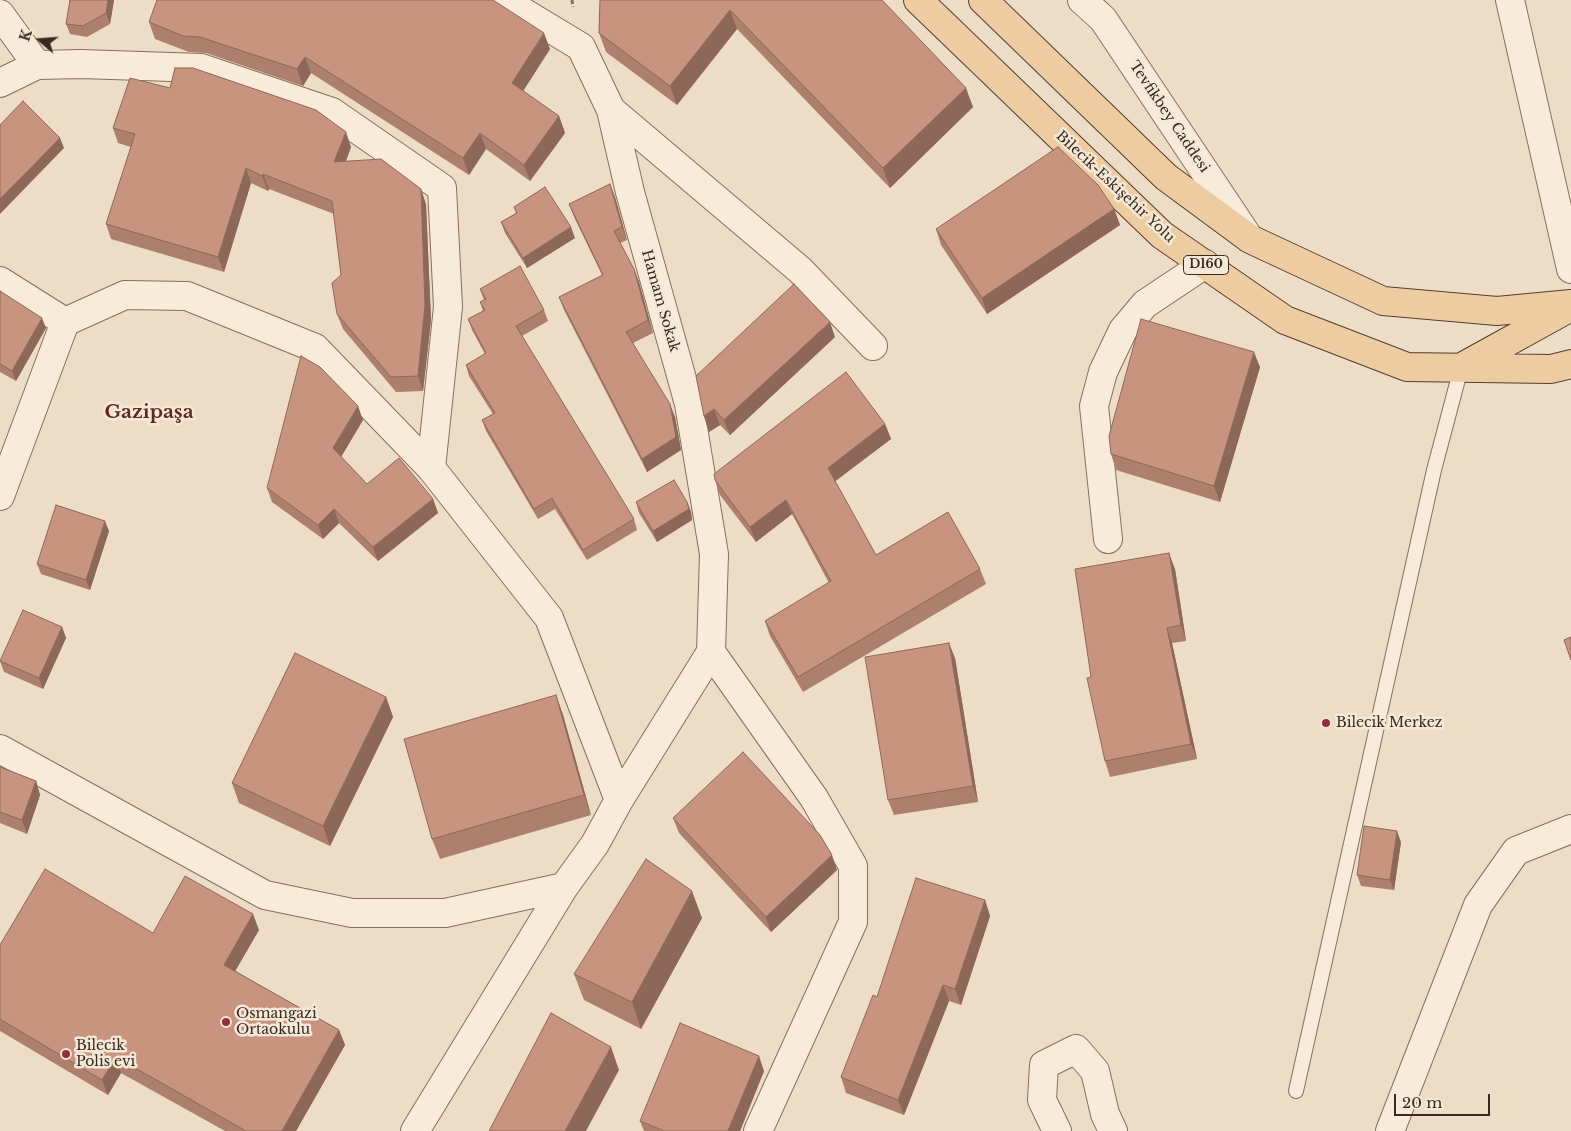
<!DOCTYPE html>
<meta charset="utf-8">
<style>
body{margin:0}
#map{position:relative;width:1571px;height:1131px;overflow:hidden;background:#edddc7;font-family:"Libre Baskerville",serif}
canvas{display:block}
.north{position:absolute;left:15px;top:15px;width:50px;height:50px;-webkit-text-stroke:4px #f4e8d6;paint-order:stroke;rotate:288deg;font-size:14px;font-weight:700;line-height:20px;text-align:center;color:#392920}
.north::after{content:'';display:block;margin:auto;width:18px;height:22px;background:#392920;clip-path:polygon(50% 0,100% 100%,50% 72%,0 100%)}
.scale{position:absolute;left:1394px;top:1094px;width:96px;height:22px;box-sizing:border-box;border:2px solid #392920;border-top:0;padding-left:6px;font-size:15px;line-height:18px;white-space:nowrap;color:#392920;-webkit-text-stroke:4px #f4e8d6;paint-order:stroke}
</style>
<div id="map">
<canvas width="1571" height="1131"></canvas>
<div class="north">K</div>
<div class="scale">20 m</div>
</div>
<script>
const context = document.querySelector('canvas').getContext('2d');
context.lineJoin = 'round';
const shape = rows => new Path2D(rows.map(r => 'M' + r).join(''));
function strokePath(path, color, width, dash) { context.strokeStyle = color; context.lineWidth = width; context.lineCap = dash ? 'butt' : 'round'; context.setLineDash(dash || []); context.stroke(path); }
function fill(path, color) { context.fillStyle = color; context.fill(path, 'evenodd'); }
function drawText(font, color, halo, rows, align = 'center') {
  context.font = font + ' "Libre Baskerville",serif'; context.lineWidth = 5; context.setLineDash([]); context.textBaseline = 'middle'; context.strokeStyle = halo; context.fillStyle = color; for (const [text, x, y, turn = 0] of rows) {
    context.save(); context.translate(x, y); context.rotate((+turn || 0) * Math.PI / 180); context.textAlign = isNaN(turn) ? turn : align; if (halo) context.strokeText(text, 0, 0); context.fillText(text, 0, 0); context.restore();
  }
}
const service = shape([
 [1296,1091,1434,470,1461,368]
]);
const minor = shape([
 [1082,0,1103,19,1249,238],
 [0,14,37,65],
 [0,83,37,65,81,64,201,68,332,112,442,188,448,307,431,468],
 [611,110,800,270,873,346],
 [0,281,65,322],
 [0,496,65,322,125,295,187,296,315,348,431,468,549,618,619,800],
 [1108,539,1094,406,1103,372,1123,330,1145,304,1205,264],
 [711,652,814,798,853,866,853,922,758,1131],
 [0,749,265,895,352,913,445,913,564,887],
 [415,1131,564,887,595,844,619,800,711,652,714,554,689,404,630,192,611,110,581,47,503,0],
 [1057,1131,1042,1100,1044,1065,1076,1049,1095,1071,1105,1114,1113,1131],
 [1390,1131,1478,905,1516,851,1571,829]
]);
const tertiary = shape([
 [1510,0,1571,269]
]);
const primary = shape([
 [918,0,1162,235,1285,320,1407,367,1551,369,1571,364],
 [983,0,1166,177,1250,239,1383,301,1497,311,1571,304],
 [1462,367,1569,308]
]);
strokePath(service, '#886e5d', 16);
strokePath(minor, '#886e5d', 30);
strokePath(tertiary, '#886e5d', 30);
strokePath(primary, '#563d31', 30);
strokePath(shape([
 [572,0,573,7]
]), '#886e5d', 3, [4, 2.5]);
strokePath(service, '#f8ebda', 14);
strokePath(minor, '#f8ebda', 28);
strokePath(tertiary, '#f8ebda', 28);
strokePath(primary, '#eecca1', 28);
fill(shape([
 [70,0,114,0,110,24,87,37,70,34,66,24],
 [600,0,882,0,973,107,890,188,737,29,677,105,606,52,599,33],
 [149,22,550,49,523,91,559,116,565,133,530,181,486,149,469,175,311,73,303,86,206,53,189,52,155,39],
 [113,128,351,147,346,161,426,204,431,320,423,391,396,392,343,329,337,314,341,275,334,214,269,189,268,191,251,183,224,272,111,239,106,224,131,147,118,143],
 [610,184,615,197,627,240,620,243,634,269,639,282,653,333,633,343,675,417,681,450,647,472,564,310,559,297,602,275,574,217,569,204],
 [514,207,575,238,527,268,505,233,501,222,516,213],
 [1114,209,1120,225,987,314,941,245,936,229],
 [480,289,544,310,548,321,522,336,634,519,637,530,587,560,555,509,538,519,486,431,482,420,493,414,469,376,466,365,485,354,472,330,468,319,483,311,480,302,484,300],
 [0,291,46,328,16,381,0,372],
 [835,337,730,435,720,425,709,432,704,416],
 [1260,367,1220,502,1116,470,1111,454],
 [363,420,341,457,367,484,433,499,438,513,378,561,339,523,323,539,272,502,267,488],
 [885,424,891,439,835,481,876,555,980,569,986,584,803,692,770,636,765,621,829,583,792,514,756,542,720,495,715,480],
 [636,502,687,502,691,512,692,520,657,542,639,513],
 [109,531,90,590,41,574,37,564],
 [1175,569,1186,641,1172,643,1197,759,1110,777,1105,761,1091,677],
 [62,627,66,638,43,689,4,672,0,661],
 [955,658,978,802,894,815,888,800],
 [556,695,563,715,591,815,440,859,432,839],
 [386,697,393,717,330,846,239,803,232,783],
 [0,767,36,781,40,795,27,834,0,823],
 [673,818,837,870,771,932,679,833],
 [1401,842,1394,890,1361,886,1357,875],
 [985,900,990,916,961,1005,949,1001,904,1115,846,1093,841,1077,877,997],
 [702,918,641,1029,584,1000,574,974],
 [259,930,235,971,339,1030,345,1045,296,1131,225,1131,121,1073,108,1095,0,1031,0,945,153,933],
 [764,1071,740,1131,644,1131,640,1121]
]), '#ad7f6d');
fill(shape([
 [108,0,114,0,110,24,106,13],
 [730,10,737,29,677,105,670,86],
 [544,33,550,49,518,99,512,83],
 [305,57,311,73,303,86,297,69],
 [966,88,973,107,890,188,883,168],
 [559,116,565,133,530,181,524,165],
 [346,132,351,147,340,177,334,162],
 [480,133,486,149,469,175,463,158],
 [60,138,64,148,0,214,0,199],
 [246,168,251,183,224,272,218,257],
 [263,174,269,189,268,191,262,176],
 [610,184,615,197,627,240,622,227],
 [421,189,426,204,431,320,423,391,418,376],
 [1114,209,1120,225,987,314,982,298],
 [571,227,575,238,527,268,523,258],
 [634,269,639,282,653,333,648,320],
 [42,318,46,328,16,381,12,371],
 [830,322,835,337,730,435,724,420],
 [1254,352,1260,367,1220,502,1214,486],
 [670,404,675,417,681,450,647,472,642,459],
 [358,406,363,420,338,462,333,448],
 [714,409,720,425,709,432,704,416],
 [885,424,891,439,833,483,828,468],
 [433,499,438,513,378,561,373,547],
 [786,500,792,514,756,542,750,527],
 [687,502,691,512,692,520,657,542,653,531],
 [334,509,339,523,323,539,318,525],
 [105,521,109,531,90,590,86,580],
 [1169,553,1175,569,1186,641,1181,625],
 [62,627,66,638,43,689,39,678],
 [1167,628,1172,643,1197,759,1191,744],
 [949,643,955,658,978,802,973,786],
 [556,695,563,715,591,815,584,795],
 [386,697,393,717,330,846,323,826],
 [36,781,40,795,27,834,22,820],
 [1397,831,1401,842,1394,890,1390,880],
 [832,855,837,870,771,932,766,917],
 [692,891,702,918,641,1029,632,1002],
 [985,900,990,916,961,1005,955,989],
 [253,914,259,930,230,980,224,965],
 [943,985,949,1001,904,1115,898,1100],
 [339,1030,345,1045,296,1131,282,1131],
 [611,1047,619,1070,586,1131,565,1131],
 [759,1056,764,1071,740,1131,728,1131],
 [116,1057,121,1073,108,1095,102,1080]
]), '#8d6859');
const building = shape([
 [70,0,108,0,106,13,83,26,66,24,70,0],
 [157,0,493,0,544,33,512,83,559,116,524,165,480,133,463,158,305,57,297,69,200,37,183,36,149,22,157,0],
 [600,0,882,0,966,88,883,168,730,10,670,86,599,33,600,0],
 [175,68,193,68,316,110,346,132,334,162,381,159,421,189,425,305,418,376,391,377,337,314,332,283,341,275,332,201,263,174,262,176,246,168,218,257,106,224,135,134,113,128,130,78,170,88,175,68],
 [23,101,60,138,0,199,0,125,23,101],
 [1058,147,1098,185,1114,209,982,298,936,229,1058,147],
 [610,184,622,227,614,231,634,269,648,320,626,332,670,404,676,437,642,459,559,297,603,275,569,204,610,184],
 [545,187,571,227,523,258,501,222,517,213,514,207,545,187],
 [520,266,544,310,516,326,634,519,583,550,552,498,534,509,482,420,495,413,466,365,486,353,468,319,485,310,480,302,486,299,480,289,520,266],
 [794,284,830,322,724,420,714,409,704,416,696,376,794,284],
 [0,291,42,318,12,371,0,364,0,291],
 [1141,319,1254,352,1214,486,1111,454,1109,436,1141,319],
 [301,356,320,367,358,406,333,448,367,484,399,458,433,499,373,547,334,509,318,525,267,488,301,356],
 [846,372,885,424,828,468,876,555,948,512,980,569,798,677,765,621,831,581,786,500,750,527,715,480,714,474,846,372],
 [674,480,687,502,689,509,653,531,636,502,674,480],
 [56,505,105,521,86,580,37,564,56,505],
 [1169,553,1181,625,1167,628,1191,744,1105,761,1087,678,1091,677,1075,569,1169,553],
 [23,610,62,627,39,678,0,661,23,610],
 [1571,637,1571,660,1564,640,1571,637],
 [949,643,973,786,888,800,865,657,949,643],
 [295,653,386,697,323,826,232,783,295,653],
 [556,695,584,795,432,839,404,739,556,695],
 [743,752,820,835,832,855,766,917,673,818,743,752],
 [0,767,36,781,22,820,0,812,0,767],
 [1364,826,1397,831,1390,880,1357,875,1364,826],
 [646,859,692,891,632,1002,574,974,646,859],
 [45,869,153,933,185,876,253,914,224,965,339,1030,282,1131,246,1131,116,1057,102,1080,0,1019,0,945,45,869],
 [916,878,985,900,955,989,943,985,898,1100,841,1077,873,995,877,997,916,878],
 [551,1013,611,1047,565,1131,489,1131,551,1013],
 [680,1023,759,1056,728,1131,664,1131,640,1121,680,1023]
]);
fill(building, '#c9947f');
strokePath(building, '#8d6859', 1);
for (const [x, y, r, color] of [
 [1326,723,5,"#94303d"],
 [226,1022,5,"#94303d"],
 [66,1054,5,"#94303d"]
]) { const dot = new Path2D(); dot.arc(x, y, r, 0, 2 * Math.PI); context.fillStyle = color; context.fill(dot); strokePath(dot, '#f4e8d6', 2); }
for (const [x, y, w] of [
 [1206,265,45]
]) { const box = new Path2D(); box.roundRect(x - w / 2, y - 9.5, w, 19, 4); context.fillStyle = '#f4e8d6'; context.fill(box); strokePath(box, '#392920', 1); }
drawText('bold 12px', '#392920', null, [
 ["D160",1206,265]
]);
drawText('14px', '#392920', '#f4e8d6', [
 ["Tevfikbey Caddesi",1169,117,56],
 ["Bilecik-Eskişehir Yolu",1115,187,43],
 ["Hamam Sokak",660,301,74]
]);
drawText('14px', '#392920', '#f4e8d6', [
 ["Bilecik Merkez",1336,723],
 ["Osmangazi",236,1014],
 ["Ortaokulu",236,1030],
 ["Bilecik",76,1046],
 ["Polis evi",76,1062]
], 'left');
drawText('bold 19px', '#632721', '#f4e8d6', [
 ["Gazipaşa",149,413]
]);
</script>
